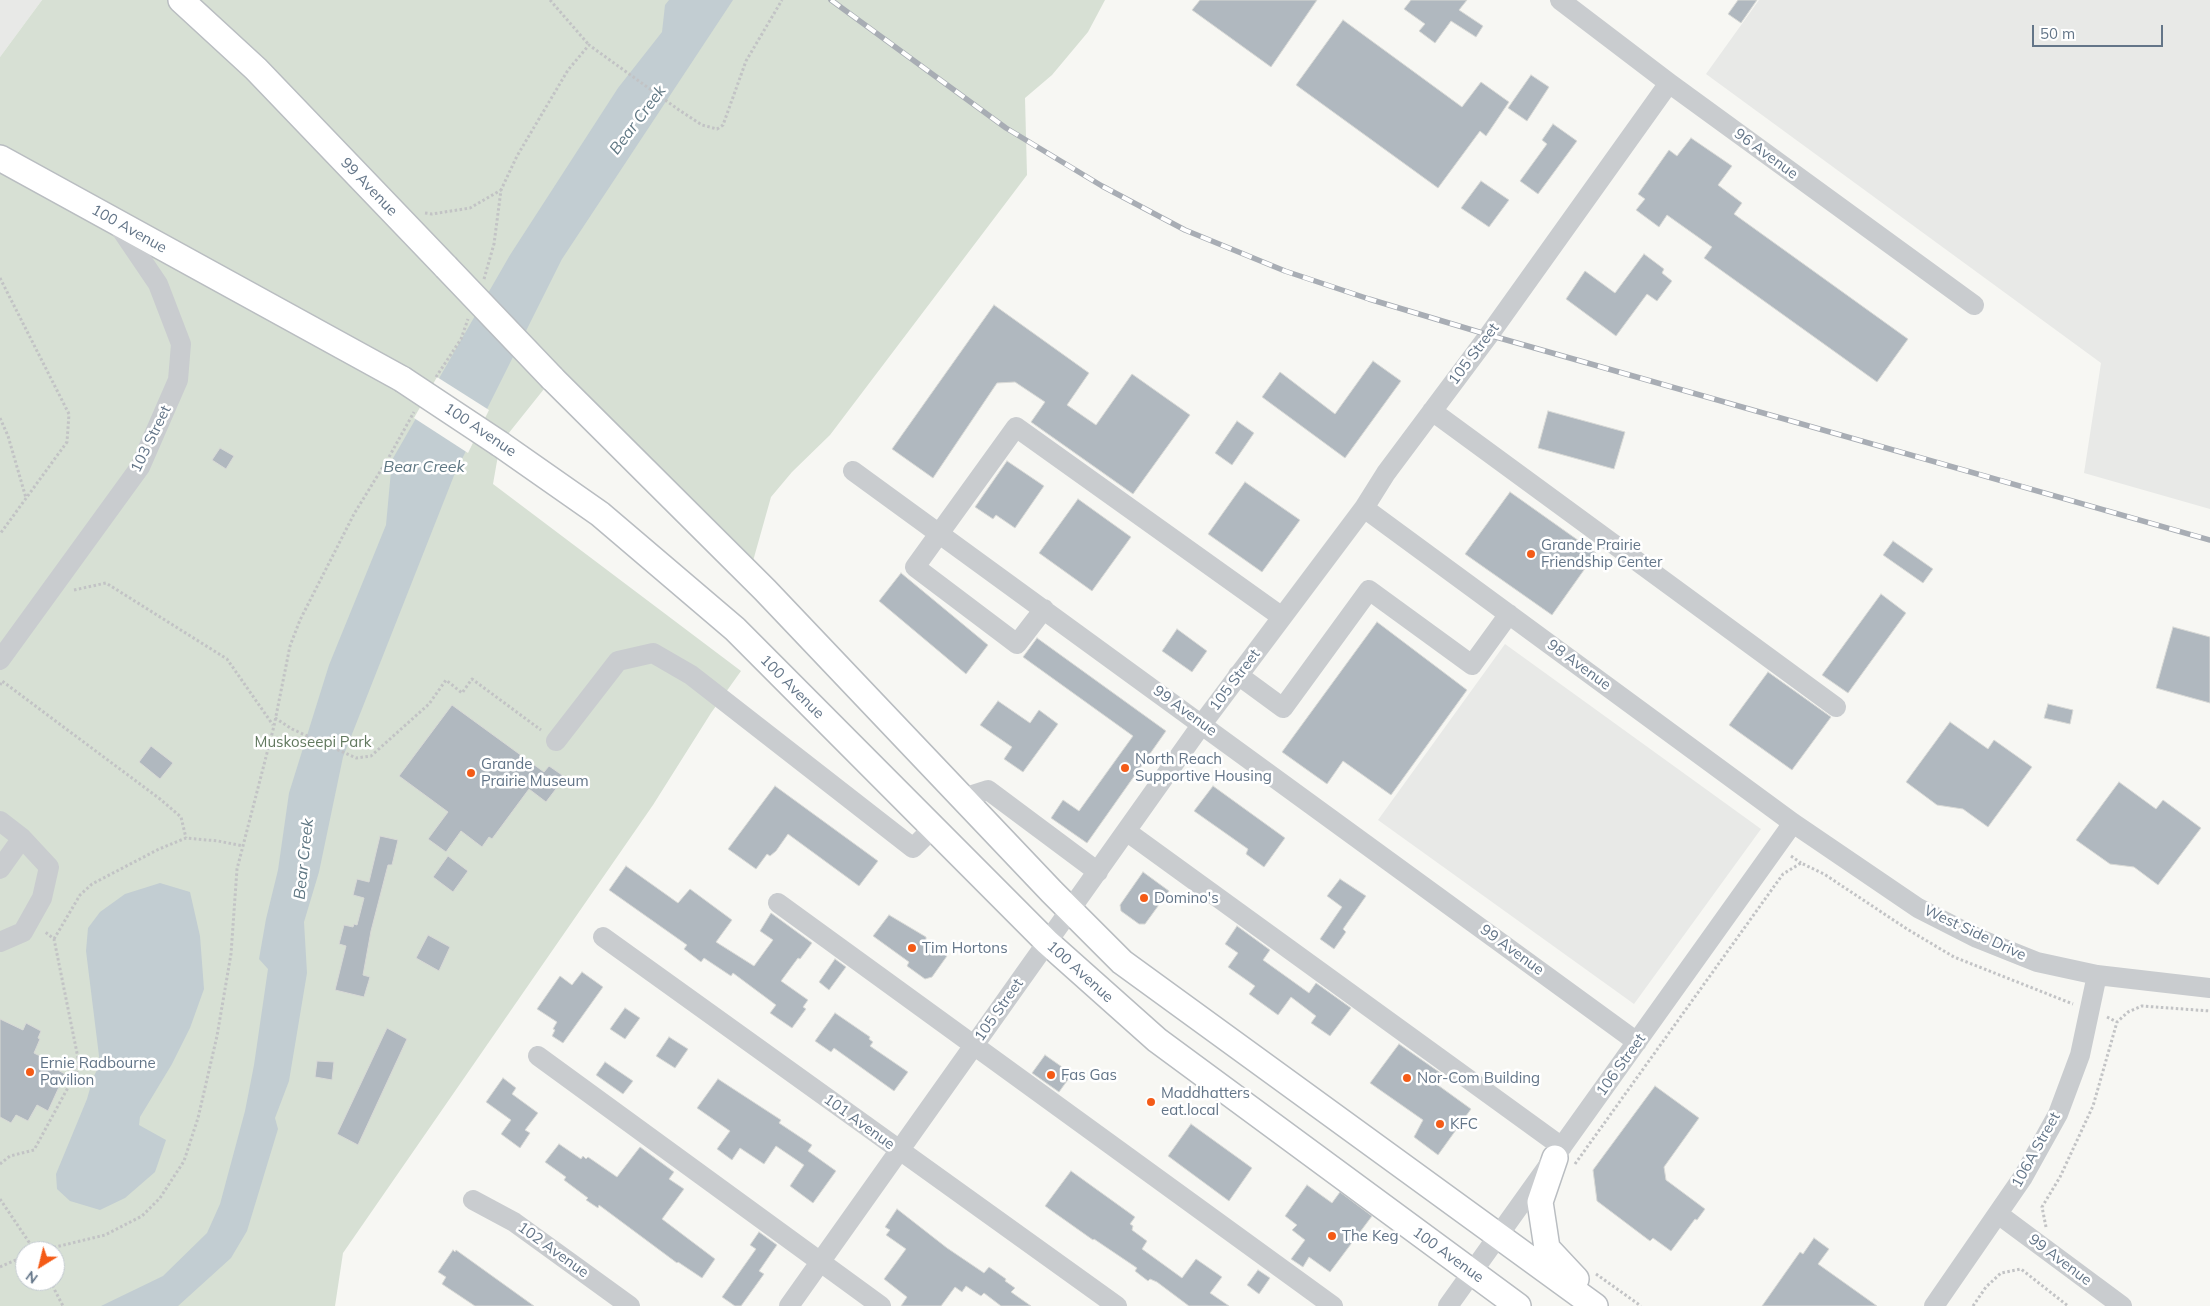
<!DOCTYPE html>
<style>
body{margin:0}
#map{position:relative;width:2210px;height:1306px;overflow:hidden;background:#f7f7f3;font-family:Mulish,sans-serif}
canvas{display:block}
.north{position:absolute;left:15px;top:1241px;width:50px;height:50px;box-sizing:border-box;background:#fff;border:1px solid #c1c8cf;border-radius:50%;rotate:216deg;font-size:14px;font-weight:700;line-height:20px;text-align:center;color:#637588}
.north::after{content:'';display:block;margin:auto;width:18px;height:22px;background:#f45b17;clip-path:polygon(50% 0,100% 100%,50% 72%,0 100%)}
.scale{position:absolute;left:2032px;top:25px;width:131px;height:22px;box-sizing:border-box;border:2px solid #637588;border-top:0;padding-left:6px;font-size:15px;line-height:18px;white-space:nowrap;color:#637588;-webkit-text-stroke:4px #fff;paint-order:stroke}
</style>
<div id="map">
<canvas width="2210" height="1306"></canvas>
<div class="north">N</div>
<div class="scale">50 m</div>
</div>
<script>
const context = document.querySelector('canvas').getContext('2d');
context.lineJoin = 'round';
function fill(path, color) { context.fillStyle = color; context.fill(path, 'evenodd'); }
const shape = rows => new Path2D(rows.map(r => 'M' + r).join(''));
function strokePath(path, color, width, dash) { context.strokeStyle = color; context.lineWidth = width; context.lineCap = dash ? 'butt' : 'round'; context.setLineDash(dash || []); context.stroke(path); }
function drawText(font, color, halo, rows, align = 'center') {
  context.font = font + ' Mulish,sans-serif'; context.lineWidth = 5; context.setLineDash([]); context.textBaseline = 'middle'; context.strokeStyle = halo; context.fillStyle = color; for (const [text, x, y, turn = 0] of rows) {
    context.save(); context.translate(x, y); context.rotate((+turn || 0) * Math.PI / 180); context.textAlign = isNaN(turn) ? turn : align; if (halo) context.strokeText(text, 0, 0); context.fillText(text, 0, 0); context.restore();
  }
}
fill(shape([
 [0,0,42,0,0,57],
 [1759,0,2210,0,2210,509,2084,473,2101,363,1706,74],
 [1505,644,1761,829,1634,1004,1378,820]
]), '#e8e9e7');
fill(shape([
 [42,0,1105,0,1088,32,1052,75,1025,98,1027,175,830,435,792,472,771,497,753,561,552,379,500,444,493,484,741,671,711,713,653,805,343,1253,335,1306,0,1306,0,57],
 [25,1251,55,1251,55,1281,25,1281]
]), '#d7e0d4');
fill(shape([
 [669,0,733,0,562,259,455,473,343,757,319,872,304,922,307,973,289,1081,275,1118,278,1129,247,1231,231,1258,178,1306,101,1306,163,1276,207,1233,220,1204,245,1111,254,1065,268,969,259,959,266,919,278,870,289,793,329,665,386,525,392,460,510,255,618,88,662,32,665,5],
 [160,883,190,892,200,936,204,989,190,1028,172,1064,140,1117,139,1125,166,1140,155,1172,125,1198,100,1210,70,1201,57,1189,56,1174,87,1099,93,1078,100,1064,86,951,88,928,100,912,125,894]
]), '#c2cdd2');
fill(shape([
 [437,377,489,410,468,453,414,418]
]), '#f7f7f3');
const building = shape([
 [1200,0,1317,0,1271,67,1192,10,1200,0],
 [1411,0,1467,0,1459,10,1483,26,1476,37,1451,21,1435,43,1419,31,1425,24,1404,9,1411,0],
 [1738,0,1757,0,1741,23,1728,14,1738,0],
 [1343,20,1462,107,1481,82,1509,102,1486,136,1480,131,1438,188,1296,85,1343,20],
 [1531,75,1549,87,1527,121,1508,108,1531,75],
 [1553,124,1577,141,1538,194,1520,181,1547,144,1542,140,1553,124],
 [1691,138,1732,166,1718,185,1742,203,1734,214,1908,339,1877,382,1704,258,1712,247,1667,215,1659,227,1636,210,1645,199,1638,194,1669,150,1677,156,1691,138],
 [1481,181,1509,200,1489,227,1461,208,1481,181],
 [1644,254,1664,269,1662,273,1672,281,1657,301,1647,294,1616,336,1566,299,1585,271,1615,293,1644,254],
 [994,305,1089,373,1067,405,1096,425,1132,374,1190,415,1133,494,1031,422,1045,402,1015,382,997,383,933,478,892,449,994,305],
 [1373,361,1401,381,1345,458,1262,397,1280,372,1335,414,1373,361],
 [1548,411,1625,432,1614,469,1538,448,1548,411],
 [1237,421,1254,433,1232,465,1215,453,1237,421],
 [220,448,234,456,226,469,212,460,220,448],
 [1007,461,1044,486,1015,528,996,515,993,519,975,507,1007,461],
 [1245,482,1300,520,1262,572,1208,534,1245,482],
 [1510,492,1596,553,1552,615,1465,554,1510,492],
 [1078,499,1131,537,1092,591,1039,553,1078,499],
 [1893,541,1933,569,1923,583,1883,555,1893,541],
 [901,573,988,645,966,674,879,601,901,573],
 [1881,594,1906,613,1848,693,1822,675,1881,594],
 [1377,622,1467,690,1391,795,1343,761,1327,784,1282,752,1377,622],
 [2173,627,2210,637,2210,703,2156,688,2173,627],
 [1177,629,1207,651,1192,672,1162,651,1177,629],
 [1037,638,1166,731,1087,843,1051,818,1063,800,1079,811,1133,736,1023,657,1037,638],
 [1768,672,1831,717,1792,770,1729,725,1768,672],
 [998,701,1030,723,1039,710,1058,724,1023,772,1004,759,1012,747,980,725,998,701],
 [2048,704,2073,710,2070,724,2044,718,2048,704],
 [452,705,544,772,549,766,565,777,546,802,529,789,492,839,489,837,482,847,461,831,446,852,428,839,448,812,399,776,452,705],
 [1950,722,1988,749,1994,740,2032,767,1988,827,1963,809,1937,805,1906,782,1950,722],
 [151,746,173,763,160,779,139,762,151,746],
 [2119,782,2156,809,2163,800,2201,828,2158,885,2134,867,2110,864,2076,840,2119,782],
 [775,786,878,861,859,886,788,834,776,851,770,856,767,854,756,869,728,849,775,786],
 [1213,786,1285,838,1264,867,1246,854,1248,849,1194,811,1213,786],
 [380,836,398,840,392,865,388,865,371,931,363,975,370,977,364,997,335,990,346,946,339,944,344,925,353,927,354,924,357,925,364,898,353,895,357,879,369,882,380,836],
 [448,856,468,871,453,892,433,877,448,856],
 [626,866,678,903,690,889,732,920,716,942,754,966,773,940,760,931,771,913,812,943,800,959,798,958,781,981,808,1000,803,1007,806,1009,792,1028,770,1013,776,1005,733,973,731,976,704,958,701,962,684,949,687,945,609,890,626,866],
 [1143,872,1169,891,1145,924,1139,924,1121,911,1120,905,1143,872],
 [1340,879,1366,896,1343,929,1346,932,1334,949,1320,939,1342,907,1327,896,1340,879],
 [889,915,926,937,926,941,947,956,932,977,925,979,907,966,909,962,873,936,889,915],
 [1237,926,1270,950,1263,960,1309,993,1316,983,1351,1008,1330,1036,1311,1023,1316,1016,1291,997,1278,1015,1249,994,1255,986,1228,967,1238,953,1225,944,1237,926],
 [428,935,450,947,439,971,416,958,428,935],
 [835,959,846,967,829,990,819,982,835,959],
 [582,972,603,987,563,1043,552,1036,555,1030,553,1029,557,1022,537,1009,560,976,572,985,582,972],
 [625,1008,640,1018,625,1039,610,1029,625,1008],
 [835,1013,870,1037,869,1039,873,1042,870,1046,908,1072,894,1091,834,1048,831,1052,815,1041,835,1013],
 [0,1019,23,1030,26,1023,41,1031,38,1038,40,1039,34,1053,58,1065,56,1069,65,1074,48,1111,37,1105,28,1121,16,1115,11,1123,0,1117,0,1019],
 [387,1028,407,1039,358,1145,337,1134,387,1028],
 [669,1037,688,1049,675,1068,656,1056,669,1037],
 [1399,1044,1442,1074,1435,1083,1471,1109,1438,1155,1414,1137,1423,1120,1370,1083,1399,1044],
 [1045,1055,1072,1074,1059,1092,1032,1073,1045,1055],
 [317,1061,334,1062,332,1080,315,1077,317,1061],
 [605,1062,633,1081,623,1094,596,1075,605,1062],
 [503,1078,516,1088,512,1094,538,1113,525,1130,530,1133,520,1148,501,1134,511,1120,486,1102,503,1078],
 [718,1079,781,1120,779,1123,812,1145,808,1151,836,1171,813,1203,790,1186,804,1165,776,1146,764,1164,740,1148,732,1160,717,1149,730,1131,697,1108,718,1079],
 [1655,1086,1699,1118,1664,1167,1666,1180,1705,1209,1697,1220,1695,1219,1671,1251,1653,1238,1650,1241,1597,1201,1593,1170,1655,1086],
 [1191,1124,1252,1168,1229,1201,1168,1156,1191,1124],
 [559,1144,581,1159,583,1156,586,1159,588,1157,617,1177,640,1147,674,1172,669,1179,684,1189,662,1219,715,1259,702,1278,678,1262,677,1263,599,1205,598,1208,586,1200,588,1198,564,1180,566,1177,545,1162,559,1144],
 [1071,1171,1135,1217,1130,1224,1133,1226,1132,1230,1147,1241,1142,1249,1182,1278,1196,1259,1222,1277,1210,1293,1229,1306,1189,1306,1157,1282,1150,1279,1148,1281,1135,1271,1137,1268,1094,1239,1093,1240,1045,1206,1071,1171],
 [1307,1185,1332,1203,1340,1192,1372,1216,1330,1272,1309,1257,1303,1267,1291,1259,1305,1240,1292,1230,1297,1225,1285,1216,1307,1185],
 [897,1209,947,1248,984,1273,989,1267,1006,1279,1005,1281,1015,1288,1011,1292,1031,1306,1001,1306,984,1293,981,1296,966,1286,962,1292,955,1287,941,1306,901,1306,907,1297,884,1279,906,1249,886,1235,890,1230,885,1227,897,1209],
 [759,1232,777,1245,759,1271,764,1274,741,1306,735,1306,722,1297,756,1249,750,1245,759,1232],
 [1814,1238,1829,1249,1818,1264,1877,1306,1762,1306,1800,1252,1803,1254,1814,1238],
 [453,1250,455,1252,456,1250,534,1306,475,1306,442,1284,446,1277,438,1272,453,1250],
 [1258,1270,1270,1278,1259,1294,1247,1285,1258,1270]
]);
fill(building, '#b0b8bf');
strokePath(building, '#d8d9d6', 1);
const major = shape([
 [181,0,256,69,446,267],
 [0,158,402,379],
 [552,378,765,590,1052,892,1122,962,1595,1306],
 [500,444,600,514,735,629,1047,942,1157,1040,1518,1306],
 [1555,1158,1540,1202,1547,1248,1576,1279]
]);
strokePath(major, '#b9bdc1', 28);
strokePath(shape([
 [550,0,589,45],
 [425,213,432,214,470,208,501,190],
 [0,278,69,414,67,442,0,534],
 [484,279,494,244,501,190,517,156,568,70,589,45,679,110,702,125,717,129,723,125,746,61,782,0],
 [436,377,461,339,468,319],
 [0,418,8,436,26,498],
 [74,590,106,583,227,659,273,725],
 [0,685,2,681,160,799,181,817,186,838],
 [275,718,292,729,356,758,371,756,429,704,446,680,462,693,472,679,541,730],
 [1791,856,1801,863],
 [54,939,80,895,92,884,159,849,186,838,218,841,243,846],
 [2107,1017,2117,1022],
 [0,1164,10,1156,34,1150,77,1071,78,1058,54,939,44,931],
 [1575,1164,1783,874,1801,863,1824,874,1907,929,1954,957,2073,1004],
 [0,1199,35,1251],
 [2046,1227,2042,1207,2060,1177,2093,1106,2117,1022,2128,1012,2142,1006,2210,1011],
 [39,1251,105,1235,142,1216,160,1198,184,1161,198,1118,217,1036,231,954,237,869,274,726,290,646,300,620,354,514,389,457,414,412],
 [0,1267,25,1256],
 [1596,1274,1641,1306],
 [50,1281,63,1306],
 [1973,1306,1986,1287,2001,1273,2021,1269,2068,1306]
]), '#c2c3c5', 3, [2.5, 2.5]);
strokePath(shape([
 [1560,0,1669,83,1974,305],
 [1432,411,1836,707],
 [853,471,1637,1042],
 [1364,508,1793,823,1918,908,1977,938,2037,962,2097,975,2210,988],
 [1044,609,1017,644,915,567,1016,427,1282,617],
 [0,660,140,467,178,380,181,344,158,284,118,225],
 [1238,675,1283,708,1369,590,1472,665,1509,614],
 [556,741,618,661,653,653,691,675,913,848,933,828],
 [963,798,988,790,1098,872],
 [0,821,22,838,49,867,42,898,23,932,0,942],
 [1126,831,1562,1147],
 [0,869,22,838],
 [778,903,1333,1306],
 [603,937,1117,1306],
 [538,1056,881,1306],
 [473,1200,514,1222,630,1306],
 [1998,1214,2122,1306],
 [789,1306,1202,724,1364,508,1386,473,1489,335,1669,83],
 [1448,1306,1793,823],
 [1934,1306,2023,1177,2058,1114,2080,1055,2097,975]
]), '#c9cccf', 20);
strokePath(major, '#fff', 25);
const rail = shape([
 [831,0,1006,128,1102,186,1185,230,1285,271,1369,299,1489,335,2210,540]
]);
strokePath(rail, '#a8adb4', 5.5);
strokePath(rail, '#fff', 4, [11]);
const majorBridge = shape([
 [446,267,552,378],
 [402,379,500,444]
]);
strokePath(majorBridge, '#b9bdc1', 28, []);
strokePath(majorBridge, '#fff', 25);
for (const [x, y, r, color] of [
 [1531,554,5,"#f45b17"],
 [1125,768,5,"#f45b17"],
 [471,773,5,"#f45b17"],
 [1144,898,5,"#f45b17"],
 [912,948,5,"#f45b17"],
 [30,1072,5,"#f45b17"],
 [1051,1075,5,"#f45b17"],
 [1407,1078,5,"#f45b17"],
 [1151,1102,5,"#f45b17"],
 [1440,1124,5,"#f45b17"],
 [1332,1236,5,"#f45b17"]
]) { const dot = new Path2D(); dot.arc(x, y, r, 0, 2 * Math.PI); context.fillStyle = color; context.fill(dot); strokePath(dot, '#fff', 2); }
drawText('15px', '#637588', '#fff', [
 ["96 Avenue",1766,154,36],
 ["99 Avenue",369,187,46],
 ["100 Avenue",129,229,29],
 ["105 Street",1474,354,-53],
 ["100 Avenue",480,430,34],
 ["103 Street",151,439,-64],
 ["98 Avenue",1579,665,36],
 ["105 Street",1235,680,-53],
 ["100 Avenue",792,687,45],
 ["99 Avenue",1185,711,36],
 ["West Side Drive",1975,933,25],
 ["99 Avenue",1512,950,36],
 ["100 Avenue",1080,972,42],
 ["105 Street",999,1010,-55],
 ["106 Street",1621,1065,-54],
 ["101 Avenue",859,1122,36],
 ["106A Street",2036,1150,-61],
 ["102 Avenue",553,1250,36],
 ["100 Avenue",1448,1255,36],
 ["99 Avenue",2060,1260,37]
]);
drawText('15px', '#637588', '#fff', [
 ["Grande Prairie",1541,545],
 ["Friendship Center",1541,562],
 ["North Reach",1135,759],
 ["Supportive Housing",1135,776],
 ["Grande",481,764],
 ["Prairie Museum",481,781],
 ["Domino's",1154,898],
 ["Tim Hortons",922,948],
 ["Ernie Radbourne",40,1063],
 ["Pavilion",40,1080],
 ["Fas Gas",1061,1075],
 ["Nor-Com Building",1417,1078],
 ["Maddhatters",1161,1093],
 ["eat.local",1161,1110],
 ["KFC",1450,1124],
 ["The Keg",1342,1236]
], 'left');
drawText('15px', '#62795f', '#fff', [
 ["Muskoseepi Park",313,742]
]);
drawText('italic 16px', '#5f7783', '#fff', [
 ["Bear Creek",638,120,-53],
 ["Bear Creek",424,467],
 ["Bear Creek",304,859,-84]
]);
</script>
